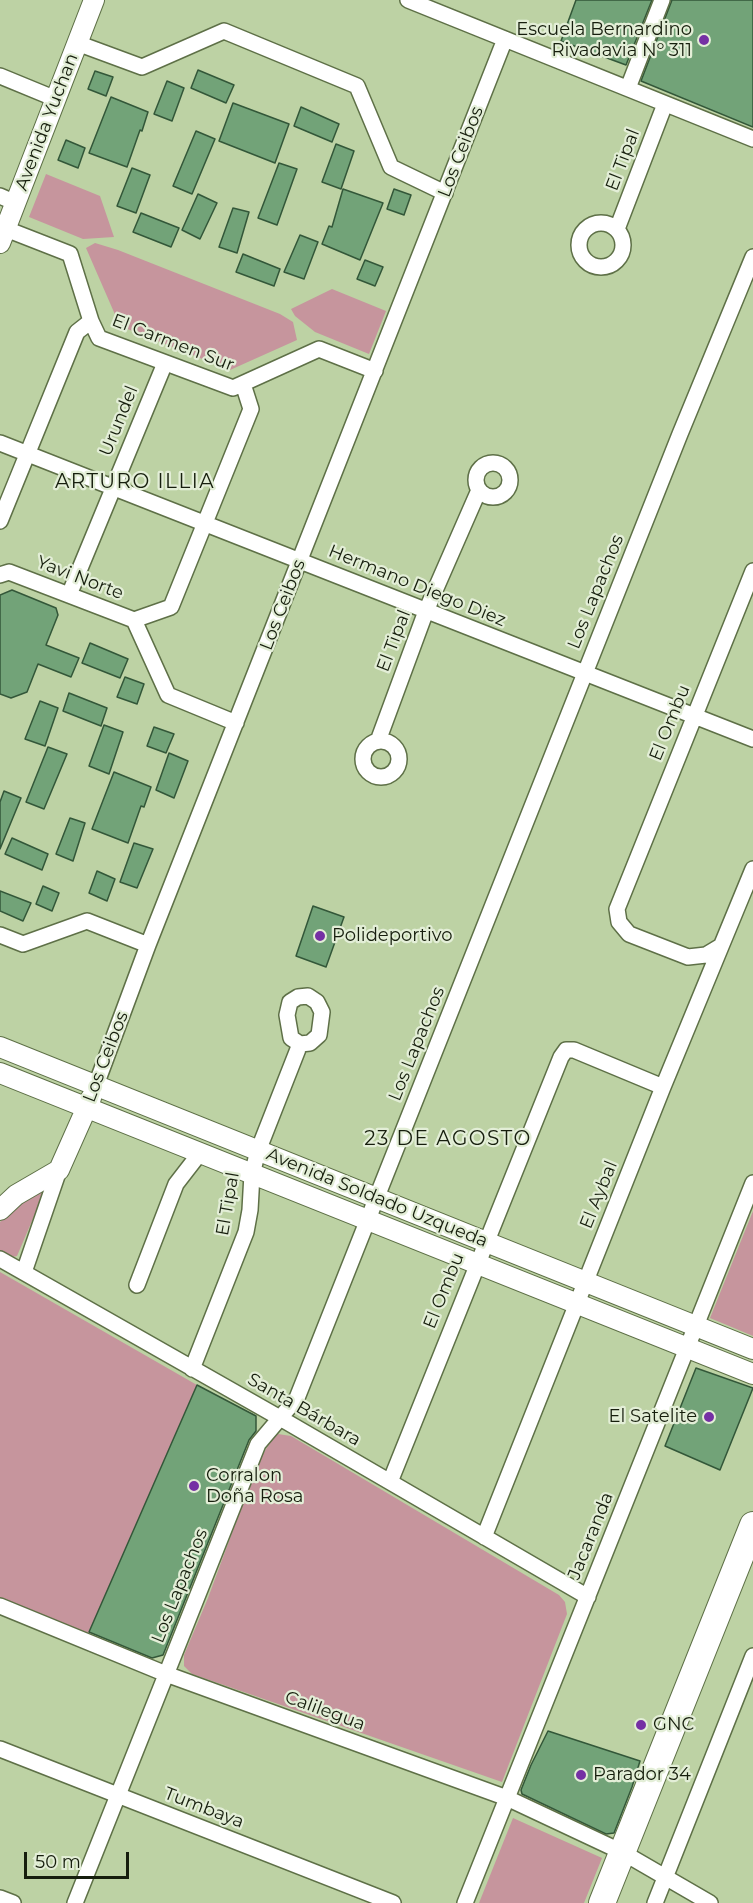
<!DOCTYPE html>
<meta charset="utf-8">
<style>
body{margin:0}
#map{position:relative;width:753px;height:1903px;overflow:hidden;background:#bdd2a4;font-family:Montserrat,sans-serif}
canvas{display:block}
.scale{position:absolute;left:24px;top:1852px;width:105px;height:27px;box-sizing:border-box;border:3px solid #161e0d;border-top:0;padding-left:8px;font-size:18px;line-height:21px;white-space:nowrap;color:#161e0d;-webkit-text-stroke:4px #e3eed7;paint-order:stroke}
</style>
<div id="map">
<canvas width="753" height="1903"></canvas>
<div class="scale">50 m</div>
</div>
<script>
const context = document.querySelector('canvas').getContext('2d');
context.lineJoin = 'round';
function fill(path, color) { context.fillStyle = color; context.fill(path, 'evenodd'); }
const shape = rows => new Path2D(rows.map(r => 'M' + r).join(''));
function strokePath(path, color, width, dash) { context.strokeStyle = color; context.lineWidth = width; context.lineCap = dash ? 'butt' : 'round'; context.setLineDash(dash || []); context.stroke(path); }
function drawText(font, color, halo, rows, align = 'center') {
  context.font = font + ' Montserrat,sans-serif'; context.lineWidth = 4.5; context.setLineDash([]); context.textBaseline = 'middle'; context.strokeStyle = halo; context.fillStyle = color; for (const [text, x, y, turn = 0] of rows) {
    context.save(); context.translate(x, y); context.rotate((+turn || 0) * Math.PI / 180); context.textAlign = isNaN(turn) ? turn : align; if (halo) context.strokeText(text, 0, 0); context.fillText(text, 0, 0); context.restore();
  }
}
fill(shape([
 [46,174,100,196,114,237,83,239,29,217],
 [95,243,118,250,280,314,293,322,297,340,230,370,120,326,86,248],
 [332,289,386,311,369,354,315,332,295,316,291,309],
 [49,1181,17,1256,12,1257,0,1252,0,1222,14,1208],
 [753,1211,753,1336,710,1318],
 [0,1272,197,1385,88,1634,0,1597],
 [278,1434,291,1436,559,1595,565,1602,567,1614,502,1782,192,1674,184,1666,184,1655,208,1598,258,1462,271,1441],
 [513,1818,602,1858,584,1903,479,1903]
]), '#c6959d');
const building = shape([
 [576,0,652,0,626,65,561,41,576,0],
 [672,0,753,0,753,127,641,81,672,0],
 [198,70,234,85,226,103,191,88,198,70],
 [95,71,113,77,106,96,88,89,95,71],
 [167,81,184,88,172,121,154,114,167,81],
 [111,97,148,112,142,131,140,130,127,167,89,153,111,97],
 [233,103,289,124,275,163,219,141,233,103],
 [301,107,339,124,332,142,294,126,301,107],
 [196,131,215,139,192,194,173,186,196,131],
 [66,140,85,148,78,168,58,160,66,140],
 [336,144,354,151,341,189,322,182,336,144],
 [279,163,297,169,277,225,258,218,279,163],
 [132,168,150,175,136,213,117,206,132,168],
 [343,189,383,203,360,260,322,244,329,226,332,227,343,189],
 [394,189,411,195,404,215,387,209,394,189],
 [198,194,217,203,200,239,182,230,198,194],
 [233,208,249,212,237,253,219,247,233,208],
 [141,213,179,228,171,247,133,232,141,213],
 [300,235,318,242,304,279,284,272,300,235],
 [243,254,280,269,274,286,236,272,243,254],
 [365,260,383,267,375,286,357,279,365,260],
 [12,590,56,608,58,615,46,645,79,658,71,677,38,664,27,692,11,698,0,694,0,595,12,590],
 [90,643,128,659,120,678,82,663,90,643],
 [125,677,144,684,137,704,117,697,125,677],
 [69,693,107,708,101,726,63,711,69,693],
 [40,701,58,708,45,746,25,739,40,701],
 [104,725,123,732,109,774,89,766,104,725],
 [154,727,174,734,166,753,147,746,154,727],
 [48,747,67,754,44,809,26,802,48,747],
 [169,753,188,761,174,798,156,790,169,753],
 [114,772,151,787,144,807,141,806,128,843,92,829,114,772],
 [4,791,21,798,0,849,0,802,4,791],
 [70,818,85,823,73,861,56,854,70,818],
 [12,838,48,854,42,870,5,854,12,838],
 [134,843,153,849,137,888,120,882,134,843],
 [97,871,115,879,107,901,89,893,97,871],
 [43,886,59,893,52,911,36,904,43,886],
 [0,891,31,903,23,921,0,911,0,891],
 [313,906,344,917,326,967,296,956,313,906],
 [696,1368,753,1388,720,1470,665,1446,696,1368],
 [197,1385,256,1416,256,1431,249,1440,163,1655,152,1658,89,1632,197,1385],
 [548,1731,640,1761,632,1787,614,1833,606,1834,522,1794,521,1790,531,1765,548,1731]
]);
fill(building, '#72a378');
strokePath(building, '#335739', 1.5);
const minor = shape([
 [408,0,753,139],
 [77,43,142,67,224,31,357,86,391,167,445,193],
 [0,76,56,99],
 [628,88,662,0],
 [0,196,16,203],
 '579 245a22 22 0 1 1 44 0a22 22 0 1 1-44 0Z',
 [6,229,70,254,91,321,99,338,233,388,319,349,375,371],
 [617,229,665,104],
 [0,443,753,739],
 '476 480a17 17 0 1 1 34 0a17 17 0 1 1-34 0Z',
 [0,521,77,332,91,321],
 [0,575,9,572,134,620,168,695,236,723],
 [69,595,165,363],
 [134,620,171,607,251,409,243,384],
 '363 759a18 18 0 1 1 36 0a18 18 0 1 1-36 0Z',
 [378,741,426,611,479,490],
 [0,935,23,944,87,921,148,945],
 [721,946,706,955,688,957,629,934,619,922,617,909,753,571],
 [96,1085,148,945,505,39],
 [0,1259,280,1418,588,1597],
 [24,1272,59,1170],
 [137,1285,176,1184,200,1153],
 [192,1369,246,1232,250,1210,252,1174,258,1151,300,1044,310,1043,319,1035,322,1012,317,1002,308,996,298,997,290,1002,287,1015,291,1038,300,1044],
 [390,1482,561,1057,566,1050,574,1050,663,1087],
 [484,1537,663,1087,753,869],
 [0,1606,166,1674,507,1798,622,1852,710,1903],
 [0,1749,393,1903],
 [0,1898,13,1903],
 [75,1903,258,1444,297,1398,680,434,753,257],
 [465,1903,753,1183],
 [655,1903,753,1656]
]);
const tertiary = shape([
 [0,243,94,0],
 [0,1047,753,1349],
 [0,1073,753,1374],
 [0,1210,16,1195,59,1170,91,1098]
]);
const trunk = shape([
 [602,1903,753,1525]
]);
strokePath(minor, '#5e7047', 18);
strokePath(tertiary, '#5e7047', 22);
strokePath(trunk, '#5e7047', 28);
strokePath(minor, '#fff', 15);
strokePath(tertiary, '#fff', 20);
strokePath(trunk, '#fff', 26);
for (const [x, y, r, color] of [
 [704,40,6,"#7530a4"],
 [320,936,6,"#7530a4"],
 [709,1417,6,"#7530a4"],
 [194,1486,6,"#7530a4"],
 [641,1725,6,"#7530a4"],
 [581,1775,6,"#7530a4"]
]) { const dot = new Path2D(); dot.arc(x, y, r, 0, 2 * Math.PI); context.fillStyle = color; context.fill(dot); strokePath(dot, '#e3eed7', 2); }
drawText('18px', '#161e0d', '#e3eed7', [
 ["Escuela Bernardino",692,30,"right"],
 ["Rivadavia Nº 311",692,51,"right"],
 ["Polideportivo",332,936],
 ["El Satelite",697,1417,"right"],
 ["Corralon",206,1476],
 ["Doña Rosa",206,1497],
 ["GNC",653,1725],
 ["Parador 34",593,1775]
], 'left');
drawText('18px', '#161e0d', '#e3eed7', [
 ["Avenida Yuchan",47,122,-69],
 ["Los Ceibos",461,152,-69],
 ["El Tipal",623,160,-69],
 ["El Carmen Sur",173,343,21],
 ["Urundel",119,421,-68],
 ["Yavi Norte",80,578,21],
 ["Hermano Diego Diez",417,586,22],
 ["Los Lapachos",596,592,-68],
 ["Los Ceibos",283,605,-69],
 ["El Tipal",394,641,-69],
 ["El Ombu",670,723,-68],
 ["Los Lapachos",417,1044,-68],
 ["Los Ceibos",106,1057,-69],
 ["El Aybal",599,1195,-68],
 ["Avenida Soldado Uzqueda",377,1198,22],
 ["El Tipal",228,1204,-80],
 ["El Ombu",444,1291,-68],
 ["Santa Bárbara",304,1410,30],
 ["Jacaranda",591,1536,-68],
 ["Los Lapachos",180,1586,-68],
 ["Calilegua",325,1711,20],
 ["Tumbaya",204,1808,21]
]);
context.letterSpacing = '1.5px';
drawText('20px', '#161e0d', '#e3eed7', [
 ["ARTURO ILLIA",135,482],
 ["23 DE AGOSTO",448,1139]
]);
context.letterSpacing = '0px';
</script>
